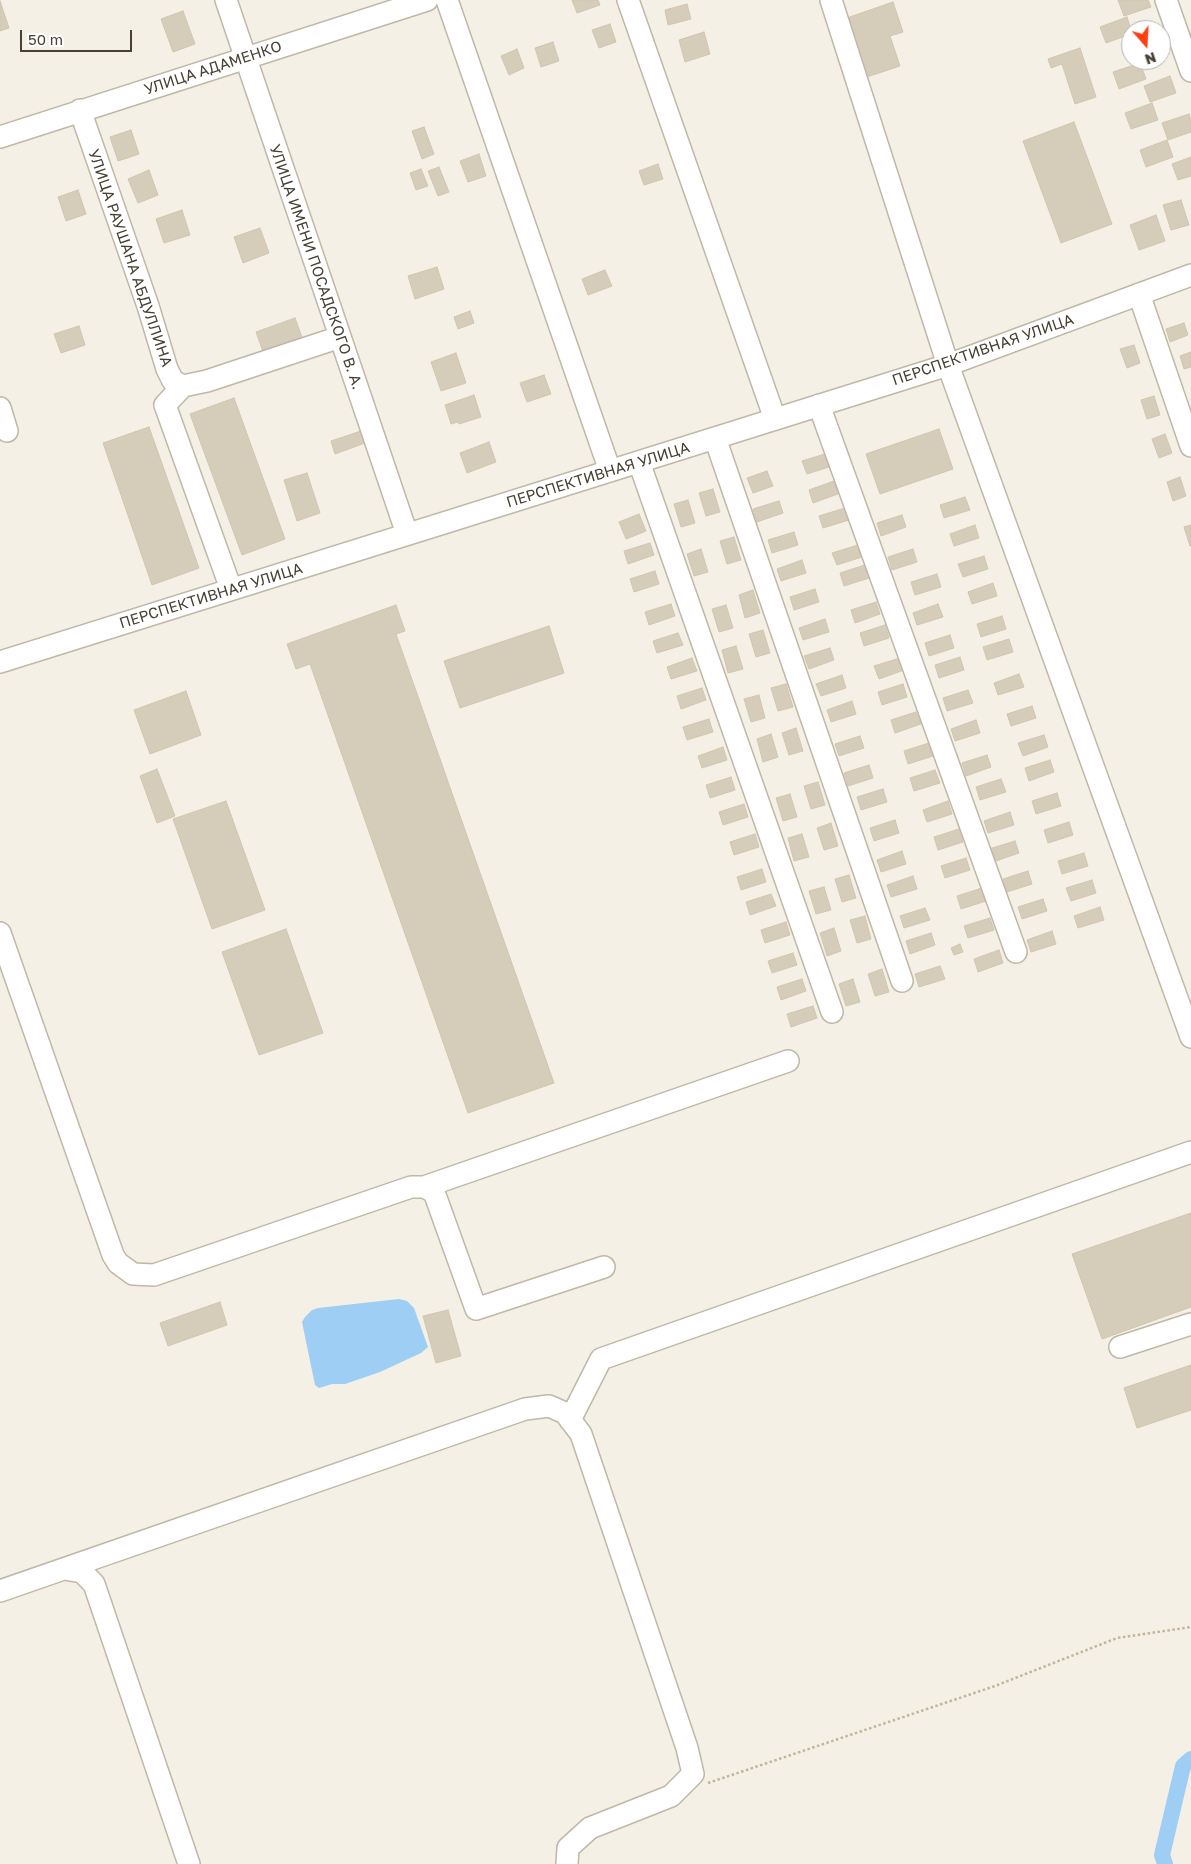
<!DOCTYPE html>
<meta charset="utf-8">
<style>
body{margin:0}
#map{position:relative;width:1191px;height:1864px;overflow:hidden;background:#f4f0e5;font-family:"Golos Text",sans-serif}
canvas{display:block}
.north{position:absolute;left:1121px;top:20px;width:50px;height:50px;box-sizing:border-box;background:#fff;border:1px solid #b5b3ae;border-radius:50%;rotate:161deg;font-size:14px;font-weight:700;line-height:20px;text-align:center;color:#474034}
.north::after{content:'';display:block;margin:auto;width:18px;height:22px;background:#ff3e11;clip-path:polygon(50% 0,100% 100%,50% 72%,0 100%)}
.scale{position:absolute;left:20px;top:30px;width:112px;height:22px;box-sizing:border-box;border:2px solid #474034;border-top:0;padding-left:6px;font-size:15px;line-height:18px;white-space:nowrap;color:#474034;-webkit-text-stroke:4px #fff;paint-order:stroke}
</style>
<div id="map">
<canvas width="1191" height="1864"></canvas>
<div class="north">N</div>
<div class="scale">50 m</div>
</div>
<script>
const context = document.querySelector('canvas').getContext('2d');
context.lineJoin = 'round';
function fill(path, color) { context.fillStyle = color; context.fill(path, 'evenodd'); }
const shape = rows => new Path2D(rows.map(r => 'M' + r).join(''));
function strokePath(path, color, width, dash) { context.strokeStyle = color; context.lineWidth = width; context.lineCap = dash ? 'butt' : 'round'; context.setLineDash(dash || []); context.stroke(path); }
function drawText(font, color, halo, rows, align = 'center') {
  context.font = font + ' "Golos Text",sans-serif'; context.lineWidth = 4; context.setLineDash([]); context.textBaseline = 'middle'; context.strokeStyle = halo; context.fillStyle = color; for (const [text, x, y, turn = 0] of rows) {
    context.save(); context.translate(x, y); context.rotate((+turn || 0) * Math.PI / 180); context.textAlign = isNaN(turn) ? turn : align; if (halo) context.strokeText(text, 0, 0); context.fillText(text, 0, 0); context.restore();
  }
}
fill(shape([
 [399,1299,407,1301,414,1308,428,1347,421,1353,380,1372,345,1384,332,1384,319,1388,315,1385,302,1322,305,1317,312,1310,318,1308]
]), '#9ecef4');
strokePath(shape([
 [1165,1864,1162,1855,1183,1766,1191,1759]
]), '#9ecef4', 16);
const building = shape([
 [572,0,598,0,600,5,577,13,572,0],
 [1118,0,1148,0,1151,7,1124,16,1118,0],
 [0,1,9,28,0,31,0,1],
 [893,2,903,32,890,36,900,66,864,78,844,19,893,2],
 [687,4,691,19,668,25,665,10,687,4],
 [183,11,195,44,173,52,161,19,183,11],
 [1127,17,1131,30,1131,34,1106,43,1100,27,1127,17],
 [610,24,616,42,599,48,592,30,610,24],
 [704,32,710,54,685,62,679,40,704,32],
 [553,42,559,61,541,67,535,48,553,42],
 [1080,48,1096,97,1075,104,1062,64,1051,68,1048,59,1080,48],
 [517,49,524,68,509,75,501,56,517,49],
 [1140,63,1146,79,1119,89,1113,72,1140,63],
 [1170,76,1176,93,1150,102,1144,86,1170,76],
 [1152,103,1158,120,1131,129,1125,113,1152,103],
 [1189,114,1191,120,1191,132,1168,140,1162,123,1189,114],
 [1074,122,1112,224,1061,243,1023,141,1074,122],
 [424,127,434,154,422,159,412,131,424,127],
 [131,130,139,154,118,161,110,137,131,130],
 [1167,140,1173,157,1146,167,1140,150,1167,140],
 [479,154,486,176,468,182,460,161,479,154],
 [1191,157,1191,176,1178,180,1172,164,1191,157],
 [658,164,663,179,644,185,639,171,658,164],
 [439,167,449,192,438,196,428,171,439,167],
 [421,169,428,186,416,190,410,173,421,169],
 [149,170,158,195,138,203,128,179,149,170],
 [78,190,86,214,66,221,58,197,78,190],
 [1181,200,1189,225,1171,230,1163,205,1181,200],
 [182,210,190,235,164,243,156,219,182,210],
 [1156,215,1165,241,1139,250,1130,225,1156,215],
 [260,228,269,253,243,263,234,237,260,228],
 [437,267,444,289,415,299,408,276,437,267],
 [605,270,612,286,588,295,582,279,605,270],
 [470,311,474,323,458,329,454,317,470,311],
 [295,318,304,343,265,357,256,332,295,318],
 [1184,323,1188,335,1170,342,1166,329,1184,323],
 [79,326,85,345,61,353,54,334,79,326],
 [1134,345,1140,363,1127,368,1120,349,1134,345],
 [1191,352,1191,367,1184,369,1180,356,1191,352],
 [456,353,466,383,441,391,431,362,456,353],
 [544,375,551,394,527,402,520,383,544,375],
 [474,395,481,417,459,424,458,422,451,424,445,405,474,395],
 [1154,396,1160,415,1147,419,1141,400,1154,396],
 [234,398,285,539,242,555,190,414,234,398],
 [149,427,199,568,152,585,103,443,149,427],
 [939,429,953,469,880,494,866,454,939,429],
 [361,431,365,443,335,454,331,441,361,431],
 [1165,434,1172,453,1159,458,1152,439,1165,434],
 [489,442,496,462,467,473,460,453,489,442],
 [828,453,832,466,807,474,802,461,828,453],
 [767,471,773,486,753,493,747,478,767,471],
 [307,473,320,513,297,521,284,480,307,473],
 [1180,477,1186,496,1173,501,1167,482,1180,477],
 [834,481,838,494,813,503,809,490,834,481],
 [713,489,720,512,706,516,699,493,713,489],
 [965,497,970,510,944,518,940,505,965,497],
 [688,500,695,523,681,527,674,504,688,500],
 [779,501,783,513,757,522,753,509,779,501],
 [845,508,849,520,823,528,819,516,845,508],
 [639,514,646,531,626,539,619,522,639,514],
 [902,515,906,527,881,536,877,523,902,515],
 [975,525,979,538,954,546,950,534,975,525],
 [1191,525,1191,546,1190,546,1184,527,1191,525],
 [794,532,798,545,772,553,768,540,794,532],
 [734,537,741,560,727,564,720,541,734,537],
 [650,543,654,555,628,564,624,551,650,543],
 [858,545,862,557,837,565,832,553,858,545],
 [701,549,708,572,694,576,687,554,701,549],
 [913,549,917,562,892,570,888,557,913,549],
 [984,556,988,569,963,577,958,564,984,556],
 [802,560,806,573,781,581,777,569,802,560],
 [865,565,869,578,844,586,840,573,865,565],
 [655,571,659,584,634,592,630,579,655,571],
 [937,574,941,587,915,595,911,582,937,574],
 [993,583,997,596,972,604,968,592,993,583],
 [815,589,819,602,794,610,790,597,815,589],
 [753,590,760,613,745,618,739,595,753,590],
 [876,602,880,614,855,623,851,610,876,602],
 [671,604,675,616,649,625,645,612,671,604],
 [938,604,943,617,917,625,913,613,938,604],
 [396,605,405,631,396,634,554,1083,468,1113,310,664,296,669,287,644,396,605],
 [726,605,733,628,719,632,712,609,726,605],
 [1002,616,1006,629,981,637,977,624,1002,616],
 [825,619,829,632,803,640,799,628,825,619],
 [885,625,889,638,864,646,860,633,885,625],
 [549,626,564,673,460,708,444,661,549,626],
 [763,630,770,653,756,657,749,634,763,630],
 [678,633,683,645,657,653,653,641,678,633],
 [950,635,954,648,929,656,925,643,950,635],
 [1009,639,1013,652,987,660,983,647,1009,639],
 [736,646,743,669,728,673,722,650,736,646],
 [830,648,834,660,809,669,804,656,830,648],
 [960,657,964,670,939,678,935,665,960,657],
 [692,658,697,671,671,679,667,667,692,658],
 [900,658,904,670,879,679,874,666,900,658],
 [1019,674,1024,687,998,695,994,683,1019,674],
 [842,675,846,688,821,696,816,684,842,675],
 [786,684,793,707,778,711,771,688,786,684],
 [903,684,907,697,882,705,878,692,903,684],
 [702,688,706,700,681,709,677,696,702,688],
 [968,690,973,703,947,711,943,698,968,690],
 [186,691,201,735,150,754,134,710,186,691],
 [759,695,765,718,751,722,744,699,759,695],
 [852,701,856,714,831,722,827,710,852,701],
 [1032,706,1036,718,1011,726,1007,714,1032,706],
 [916,712,921,724,895,733,891,720,916,712],
 [709,719,713,732,687,740,683,727,709,719],
 [976,720,980,733,955,741,951,729,976,720],
 [796,728,803,751,789,755,782,733,796,728],
 [771,734,778,757,763,762,757,739,771,734],
 [1044,735,1048,747,1023,756,1018,743,1044,735],
 [860,736,864,748,839,756,835,744,860,736],
 [929,743,933,756,908,764,904,751,929,743],
 [723,747,727,760,702,768,698,756,723,747],
 [987,755,991,767,966,776,962,763,987,755],
 [1050,760,1054,772,1029,781,1025,768,1050,760],
 [869,765,873,778,848,786,844,773,869,765],
 [157,769,175,816,157,823,140,776,157,769],
 [935,770,940,783,914,791,910,778,935,770],
 [731,777,735,790,710,798,706,785,731,777],
 [1001,779,1006,792,980,800,976,787,1001,779],
 [818,782,825,805,811,809,804,786,818,782],
 [883,789,887,802,861,810,857,797,883,789],
 [1057,793,1061,806,1036,814,1032,801,1057,793],
 [790,794,797,817,783,821,776,798,790,794],
 [226,801,265,910,212,929,173,819,226,801],
 [948,801,952,814,927,822,923,810,948,801],
 [744,804,748,817,723,825,719,812,744,804],
 [1010,812,1014,825,988,833,984,821,1010,812],
 [895,820,899,833,874,841,870,828,895,820],
 [1069,822,1073,835,1048,843,1044,830,1069,822],
 [831,823,838,846,824,850,817,828,831,823],
 [959,829,963,842,938,850,934,837,959,829],
 [755,834,759,847,734,855,730,842,755,834],
 [802,834,809,857,794,861,788,838,802,834],
 [1015,841,1019,853,993,862,989,849,1015,841],
 [902,851,906,864,881,872,877,860,902,851],
 [1084,853,1088,866,1062,874,1058,861,1084,853],
 [966,858,970,870,945,878,941,866,966,858],
 [762,869,766,882,741,890,737,877,762,869],
 [1028,871,1032,884,1007,892,1003,879,1028,871],
 [849,875,856,898,842,902,835,879,849,875],
 [913,876,917,889,891,897,887,885,913,876],
 [1092,880,1096,893,1071,901,1066,888,1092,880],
 [824,887,831,910,816,914,809,891,824,887],
 [982,888,986,901,961,909,957,896,982,888],
 [771,894,776,906,750,915,746,902,771,894],
 [1043,899,1047,911,1022,919,1018,907,1043,899],
 [1100,907,1104,920,1078,928,1074,916,1100,907],
 [925,908,930,920,904,928,900,916,925,908],
 [865,916,871,939,857,943,850,920,865,916],
 [990,918,994,930,968,938,964,926,990,918],
 [786,922,790,935,765,943,761,930,786,922],
 [834,928,841,951,827,956,820,933,834,928],
 [286,929,323,1033,259,1055,222,952,286,929],
 [1052,931,1056,944,1031,952,1027,940,1052,931],
 [931,933,935,945,910,954,906,941,931,933],
 [960,944,963,952,954,955,951,948,960,944],
 [999,950,1003,963,978,972,974,959,999,950],
 [793,953,797,965,772,973,768,961,793,953],
 [940,966,945,979,919,987,915,974,940,966],
 [882,969,889,992,875,996,868,974,882,969],
 [802,979,806,991,781,1000,777,987,802,979],
 [853,979,860,1002,846,1006,839,984,853,979],
 [813,1006,817,1018,791,1027,787,1014,813,1006],
 [1191,1213,1191,1307,1102,1339,1072,1254,1191,1213],
 [220,1302,227,1325,168,1346,160,1323,220,1302],
 [448,1310,461,1356,436,1363,423,1316,448,1310],
 [1191,1365,1191,1410,1137,1428,1124,1388,1191,1365]
]);
fill(building, '#d6ccba');
strokePath(building, '#d1c5ad', 1);
const minor = shape([
 [226,0,407,534],
 [447,0,610,471],
 [628,0,775,419],
 [831,0,948,365,1191,1037],
 [1166,0,1191,71],
 [80,110,148,306,167,369,173,381,183,386,207,381,340,337],
 [0,137,427,0],
 [1139,294,1191,446],
 [183,386,165,405,231,589],
 [819,405,1016,952],
 [0,408,7,431],
 [715,438,902,981],
 [639,462,832,1012],
 [0,662,948,365,1191,275],
 [0,933,113,1255,118,1263,133,1274,154,1275,411,1187,424,1187,434,1192,476,1309,604,1267],
 [424,1187,788,1061],
 [1120,1347,1191,1324],
 [570,1420,601,1359,1191,1152],
 [64,1569,82,1572,94,1584,189,1864],
 [0,1591,525,1409,549,1406,565,1413,581,1434,687,1748,693,1774,671,1796,590,1828,568,1848,567,1864]
]);
strokePath(minor, '#c0b8a7', 24);
strokePath(shape([
 [708,1783,995,1686,1117,1638,1191,1627]
]), '#c2b598', 2.5, [2.5, 2.5]);
strokePath(minor, '#fff', 21);
drawText('15px', '#474034', '#fff', [
 ["УЛИЦА АДАМЕНКО",213,68,-18],
 ["УЛИЦА РАУШАНА АБДУЛЛИНА",130,258,71],
 ["УЛИЦА ИМЕНИ ПОСАДСКОГО В. А.",316,267,71],
 ["ПЕРСПЕКТИВНАЯ УЛИЦА",983,350,-19],
 ["ПЕРСПЕКТИВНАЯ УЛИЦА",598,475,-17],
 ["ПЕРСПЕКТИВНАЯ УЛИЦА",211,596,-17]
]);
</script>
